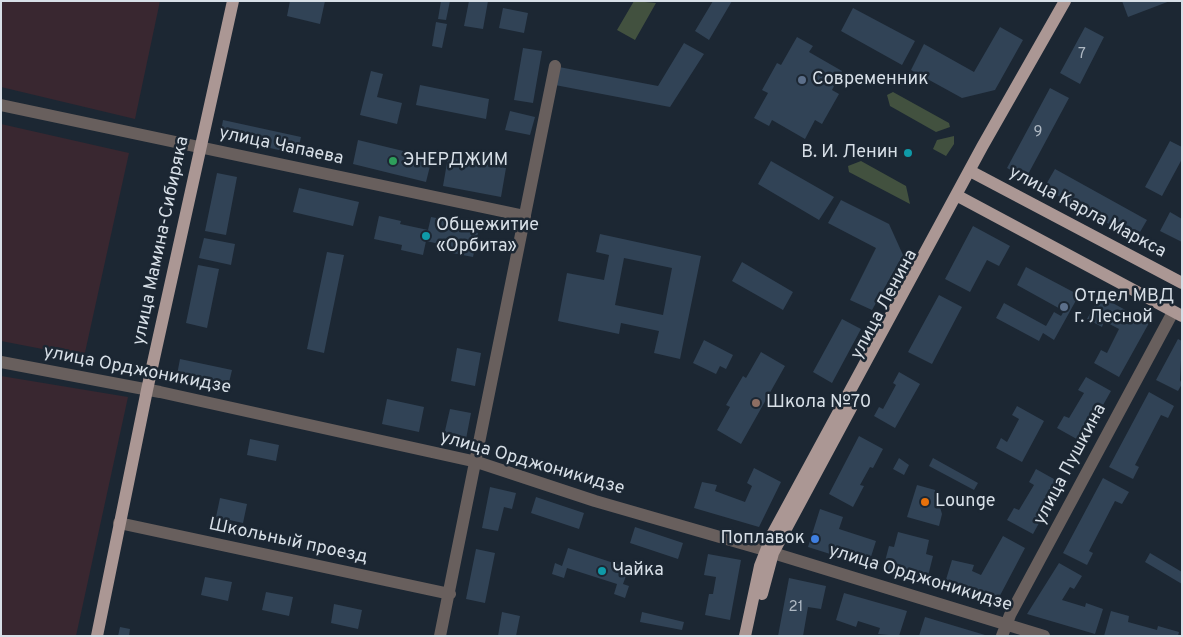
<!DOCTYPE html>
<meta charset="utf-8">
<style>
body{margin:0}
#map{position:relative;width:1183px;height:637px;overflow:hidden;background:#1c2733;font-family:Overpass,sans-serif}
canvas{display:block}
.frame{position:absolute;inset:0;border:2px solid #d7dfe7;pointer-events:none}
</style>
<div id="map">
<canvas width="1183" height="637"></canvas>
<div class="frame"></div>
</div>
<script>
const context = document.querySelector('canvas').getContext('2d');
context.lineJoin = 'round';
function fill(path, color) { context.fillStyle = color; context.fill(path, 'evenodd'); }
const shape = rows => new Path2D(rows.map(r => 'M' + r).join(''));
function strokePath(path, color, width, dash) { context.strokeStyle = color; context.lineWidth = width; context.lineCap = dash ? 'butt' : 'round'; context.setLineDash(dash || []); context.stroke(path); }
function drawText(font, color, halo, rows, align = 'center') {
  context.font = font + ' Overpass,sans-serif'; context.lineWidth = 5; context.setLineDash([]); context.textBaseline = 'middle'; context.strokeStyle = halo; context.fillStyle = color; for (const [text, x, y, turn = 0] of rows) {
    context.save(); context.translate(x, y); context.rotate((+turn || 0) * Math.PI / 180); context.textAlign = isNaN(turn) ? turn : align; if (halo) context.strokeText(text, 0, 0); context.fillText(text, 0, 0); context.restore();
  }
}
fill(shape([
 [1,1,160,1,135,119,1,87],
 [1,124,129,153,84,357,1,341],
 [1,376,128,397,76,636,1,636]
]), '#392730');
fill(shape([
 [634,1,656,3,635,40,617,30],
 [893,92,949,123,950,127,936,132,890,106,887,95],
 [954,136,954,144,946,156,933,149,937,140],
 [861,161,906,186,910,204,849,172,848,166]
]), '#42513f');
fill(shape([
 [290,1,325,1,320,24,287,16],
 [441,1,450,1,446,20,438,19],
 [469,1,488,1,483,29,464,26],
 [713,1,732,1,709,40,695,31],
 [1122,1,1170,1,1128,17],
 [503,8,528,13,524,33,499,28],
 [853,8,915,41,902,65,841,31],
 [436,22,447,24,442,48,432,46],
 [1000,27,1023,40,995,90,962,98,911,70,924,44,974,72],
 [1085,27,1104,37,1080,84,1060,73],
 [797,37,813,46,809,52,842,71,832,90,839,94,822,124,815,120,805,139,772,120,769,126,754,118,768,93,762,90,777,63,781,65],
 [684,43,704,54,670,107,555,85,559,67,658,86],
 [523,48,542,51,533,103,514,100],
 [371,71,383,74,377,97,402,103,397,124,360,115],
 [420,85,489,99,486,119,416,105],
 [1050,88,1069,98,1026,178,1007,168],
 [510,111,535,117,530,135,505,130],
 [223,120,301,137,297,154,220,137],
 [358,140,432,158,426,182,353,164],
 [1170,141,1182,147,1182,159,1162,196,1145,187],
 [448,157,506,168,501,197,443,186],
 [771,161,834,197,819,220,758,184],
 [1055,169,1147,220,1136,239,1044,188],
 [217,173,237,177,226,235,205,231],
 [299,188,359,202,353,226,293,212],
 [841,200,889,224,903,255,872,310,850,300,876,248,828,223],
 [1170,212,1182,219,1182,242,1160,231],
 [379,216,401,221,400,224,428,230,431,217,452,221,451,227,478,233,473,257,452,253,453,247,426,241,423,255,401,250,402,245,374,239],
 [973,226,1010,246,999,266,987,260,970,292,945,279],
 [600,234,701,256,680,359,654,353,659,331,621,323,619,334,558,321,567,273,604,280,609,255,596,252],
 [624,258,672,268,663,315,615,305],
 [204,238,235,244,231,265,199,258],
 [327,252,344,255,324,353,307,349],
 [742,262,793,292,783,310,732,281],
 [198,265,219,269,207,328,186,323],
 [1026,267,1079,295,1054,340,1043,333,1039,341,996,318,1004,303,1046,326,1054,312,1061,316,1064,311,1017,285],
 [939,295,962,307,932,364,908,352],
 [1100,296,1149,323,1119,377,1094,363,1101,350,1107,353,1119,329,1104,321,1102,327,1087,319],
 [842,319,861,329,832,383,813,372],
 [1178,339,1182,341,1180,380,1182,384,1178,391,1156,380],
 [704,340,733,355,726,369,720,366,716,374,693,363],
 [457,348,481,353,475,386,451,381],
 [761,352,785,366,741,444,717,430,730,407,726,405,743,376,746,378],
 [180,359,232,370,227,391,176,380],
 [899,372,920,384,895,428,874,416,879,407,883,409,896,385,893,383],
 [1086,377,1111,391,1082,442,1057,428,1064,416,1069,418,1084,393,1078,390],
 [1149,392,1174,406,1168,418,1161,415,1135,465,1139,467,1133,479,1109,467],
 [387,399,424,407,419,432,382,424],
 [1017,406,1044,421,1022,462,996,448,1001,438,1007,442,1019,419,1012,415],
 [450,409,471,413,466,439,444,435],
 [859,436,883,449,873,468,870,467,860,485,864,486,853,507,829,494],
 [250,439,279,445,276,461,247,455],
 [899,458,909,465,904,475,893,469],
 [933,458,978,483,974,490,929,466],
 [754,468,781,482,759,527,694,508,702,482,717,485,715,491,745,502,752,486,747,483],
 [1036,469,1061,483,1033,534,1007,520,1014,508,1019,510,1034,485,1029,482],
 [1103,478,1129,492,1122,504,1115,501,1089,551,1093,553,1087,565,1063,553],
 [917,485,935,490,942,514,939,526,907,517],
 [490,487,516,493,512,509,504,507,498,531,482,528],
 [536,497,584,513,579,529,531,513],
 [220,498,247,504,243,523,216,517],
 [820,509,843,517,839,529,876,541,868,566,808,547],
 [635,527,683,543,678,559,630,543],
 [898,532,929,540,926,554,933,556,927,580,883,569,889,546,894,547],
 [1003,536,1025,548,995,605,944,586,952,560,974,565,972,571,981,575],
 [568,548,629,568,623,584,629,586,625,598,614,594,617,584,567,568,564,578,552,574,555,563,562,566],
 [476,549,495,553,485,603,466,599],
 [1150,553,1182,572,1182,584,1145,562],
 [708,554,741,560,730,620,705,615,709,594,713,594,716,577,704,575],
 [1059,563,1082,576,1074,589,1070,587,1062,600,1085,607,1086,603,1103,609,1095,634,1027,614],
 [205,577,232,582,228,601,201,595],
 [789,578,826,586,821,609,808,607,803,636,778,636],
 [266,592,293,597,289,616,262,610],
 [844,593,907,611,899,636,878,634,880,628,858,621,856,627,836,620],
 [334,604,362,610,358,629,331,623],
 [1111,611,1129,616,1128,622,1157,630,1158,626,1179,632,1178,636,1104,636],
 [502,612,520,616,516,636,498,636],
 [642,612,684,622,682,630,640,622],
 [925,617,985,635,985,636,919,636],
 [120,627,130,629,129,636,118,636]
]), '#314356');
strokePath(shape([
 [1,105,525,216],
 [1,362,160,392,477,462,595,501,765,550],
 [119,523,450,594],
 [773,553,1044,636],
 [440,636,555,66],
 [1002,636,1010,615,1173,312]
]), '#685f5d', 12);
strokePath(shape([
 [970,171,1182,283],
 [956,195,1182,316],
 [762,594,773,553,851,408],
 [97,636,147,390,233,1],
 [745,636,760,566,773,533,982,147,1065,1]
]), '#ab9794', 12);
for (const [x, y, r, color] of [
 [802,80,5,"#5c6f8a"],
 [908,153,5,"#0f9aa8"],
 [393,161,5,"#2e9e5b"],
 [426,236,5,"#0f9aa8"],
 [1064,307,5,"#5c6f8a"],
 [756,403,5,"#8d6e63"],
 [925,502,5,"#e8710a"],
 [815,539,5,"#3f7fe0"],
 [602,571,5,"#0f9aa8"]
]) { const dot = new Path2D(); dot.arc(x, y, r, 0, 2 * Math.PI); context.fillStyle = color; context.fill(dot); strokePath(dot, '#1c2733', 2); }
drawText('15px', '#aeb8c3', null, [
 ["7",1082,55],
 ["9",1038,133],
 ["21",796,608]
]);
drawText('18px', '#d7dfe7', '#1c2733', [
 ["Современник",812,80],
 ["В. И. Ленин",898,153,"right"],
 ["ЭНЕРДЖИМ",403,161],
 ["Общежитие",436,226],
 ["«Орбита»",436,247],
 ["Отдел МВД",1074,297],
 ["г. Лесной",1074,318],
 ["Школа №70",766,403],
 ["Lounge",935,502],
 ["Поплавок",805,539,"right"],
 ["Чайка",612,571]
], 'left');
drawText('18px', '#d7dfe7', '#1c2733', [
 ["улица Чапаева",281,147,12],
 ["улица Карла Маркса",1087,213,28],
 ["улица Мамина-Сибиряка",162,241,-78],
 ["улица Ленина",885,305,-62],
 ["улица Орджоникидзе",137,371,11],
 ["улица Орджоникидзе",532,464,16],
 ["улица Пушкина",1071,465,-62],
 ["Школьный проезд",288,542,12],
 ["улица Орджоникидзе",920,579,17]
]);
</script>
